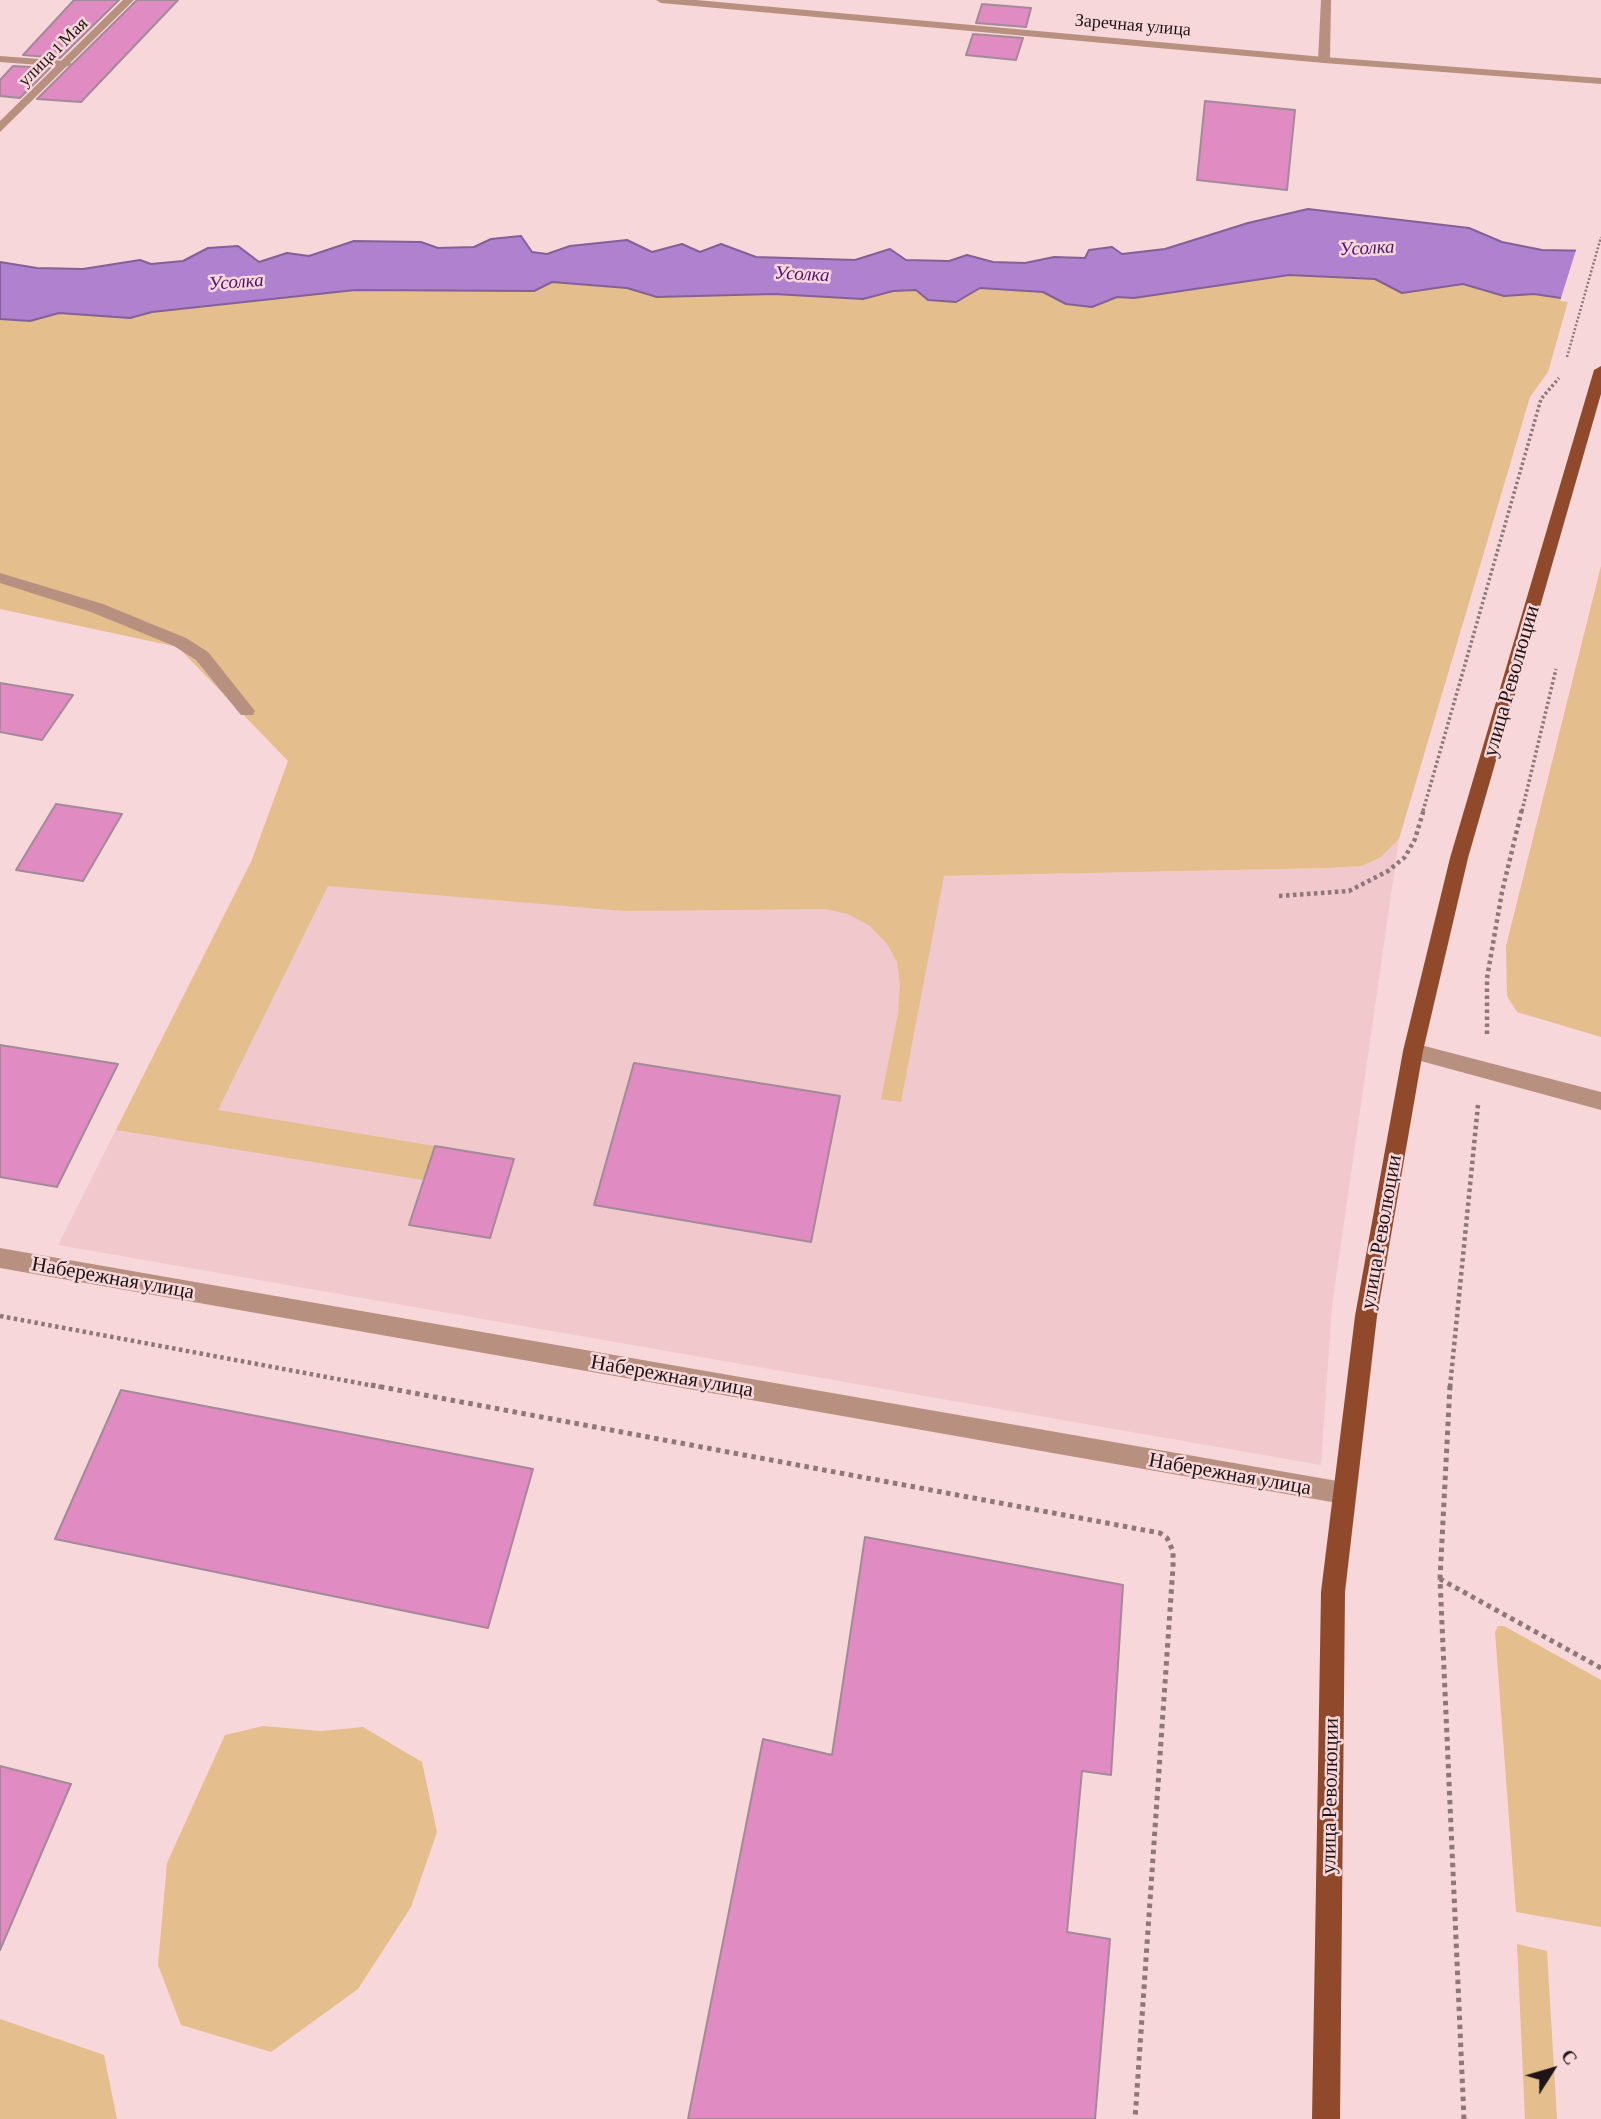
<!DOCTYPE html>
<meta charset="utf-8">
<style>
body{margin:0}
#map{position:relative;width:1601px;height:2119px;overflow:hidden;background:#f8d7da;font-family:"Crimson Pro",serif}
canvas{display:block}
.north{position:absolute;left:1517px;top:2035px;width:70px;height:70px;-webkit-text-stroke:5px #f8d7da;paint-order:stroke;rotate:53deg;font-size:19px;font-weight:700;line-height:28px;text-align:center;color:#1f1415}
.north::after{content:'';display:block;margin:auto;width:24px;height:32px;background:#1f1415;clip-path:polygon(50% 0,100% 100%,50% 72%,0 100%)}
</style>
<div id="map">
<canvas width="1601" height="2119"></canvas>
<div class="north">С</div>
</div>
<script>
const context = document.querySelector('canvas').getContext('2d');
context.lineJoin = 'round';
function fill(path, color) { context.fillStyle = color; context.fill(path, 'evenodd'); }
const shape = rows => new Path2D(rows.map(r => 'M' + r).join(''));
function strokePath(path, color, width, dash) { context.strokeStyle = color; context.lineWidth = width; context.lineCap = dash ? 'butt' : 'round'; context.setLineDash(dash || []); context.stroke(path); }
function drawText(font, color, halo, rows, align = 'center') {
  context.font = font + ' "Crimson Pro",serif'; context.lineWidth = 5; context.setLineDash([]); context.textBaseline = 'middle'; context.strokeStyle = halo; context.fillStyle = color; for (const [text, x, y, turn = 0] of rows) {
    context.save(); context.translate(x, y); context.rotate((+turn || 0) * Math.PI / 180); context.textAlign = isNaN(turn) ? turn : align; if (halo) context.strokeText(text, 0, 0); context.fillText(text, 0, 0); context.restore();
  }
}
fill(shape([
 [1399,839,1332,1306,1321,1465,58,1245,251,862,943,876,1329,868,1362,866,1381,857]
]), '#f1c8cb');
fill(shape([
 [1289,275,1375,279,1402,293,1463,284,1504,296,1534,294,1569,298,1548,372,1530,397,1399,839,1381,857,1362,866,1329,868,944,876,901,1102,881,1099,898,1014,900,983,897,962,887,944,870,926,848,914,825,909,625,911,328,886,218,1110,435,1146,424,1180,116,1130,251,862,288,761,178,647,0,609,0,319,30,321,59,313,130,318,152,312,355,290,534,291,552,282,627,288,657,297,774,294,863,299,893,291,916,290,928,300,955,302,980,288,1043,292,1066,304,1092,307,1117,296,1134,298],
 [1601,566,1601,1037,1517,1012,1507,996,1506,946],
 [1498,1626,1504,1626,1601,1680,1601,1927,1516,1912,1495,1632],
 [263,1726,321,1731,363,1727,422,1762,437,1832,411,1907,358,1989,271,2052,181,2025,158,1965,167,1863,225,1735],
 [1517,1944,1547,1951,1557,2119,1525,2119],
 [0,2019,104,2055,117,2119,0,2119]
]), '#e4be8d');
const water = shape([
 [1308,209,1469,228,1502,242,1542,250,1596,251,1601,304,1534,294,1504,296,1463,284,1402,293,1375,279,1289,275,1134,298,1117,297,1092,307,1066,304,1043,292,980,288,956,302,928,300,916,290,893,291,863,299,774,294,657,297,627,288,552,282,534,291,355,290,152,312,130,318,59,313,30,321,0,319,0,262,37,268,83,269,140,260,151,264,183,261,208,248,238,246,259,262,287,253,309,256,354,241,421,242,438,248,474,247,491,239,521,236,532,252,547,254,570,246,627,240,652,252,682,244,700,252,721,244,756,257,855,260,890,249,906,260,949,261,967,255,993,262,1025,263,1054,257,1085,258,1089,250,1112,247,1122,254,1165,249,1248,223,1308,209]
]);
fill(water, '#b081cf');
strokePath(water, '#846097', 2);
fill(shape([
 [1577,247,1601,249,1601,307,1560,301]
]), '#f8d7da');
const building = shape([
 [74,0,119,0,60,58,23,55,74,0],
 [137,0,178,0,81,102,37,99,137,0],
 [982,4,1031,8,1026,27,976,23,982,4],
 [973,34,1023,38,1016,60,966,55,973,34],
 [13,66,50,68,20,98,0,96,0,80,13,66],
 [1205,101,1295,110,1287,190,1197,180,1205,101],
 [0,683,73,695,42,740,0,732,0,683],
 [56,804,122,814,83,881,16,870,56,804],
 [0,1045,118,1064,57,1187,0,1177,0,1045],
 [634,1063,840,1096,811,1242,594,1205,634,1063],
 [435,1146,514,1159,490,1238,409,1225,435,1146],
 [121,1390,533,1469,488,1628,55,1539,121,1390],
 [865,1537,1123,1585,1111,1775,1082,1771,1067,1932,1110,1939,1095,2119,688,2119,763,1739,832,1755,865,1537],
 [0,1766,71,1784,0,1950,0,1766]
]);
fill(building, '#e08bc1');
strokePath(building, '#a38a99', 2);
strokePath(shape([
 [1567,357,1601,237]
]), '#8d7779', 2.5, [2, 2]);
strokePath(shape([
 [1423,811,1541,399,1559,378],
 [1522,811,1556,669]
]), '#8d7779', 3.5, [2.5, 2.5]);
strokePath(shape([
 [1279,896,1349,891,1388,871,1405,857,1415,839,1424,809],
 [1487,1034,1487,978,1502,892,1522,809],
 [0,1316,380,1387],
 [1450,1387,1478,1105]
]), '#8d7779', 4.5, [3.5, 3.5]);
strokePath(shape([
 [371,1385,1160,1533,1167,1538,1173,1551,1173,1567,1135,2119],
 [1440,1579,1450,1385],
 [1464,2119,1440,1579,1601,1668]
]), '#8d7779', 5, [4.5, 4.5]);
fill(shape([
 [1321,0,1331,0,1330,60,1324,63,1318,60,1321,0],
 [0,56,66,61,72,64,66,67,0,62,0,56],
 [1413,1043,1601,1092,1601,1110,1406,1057,1403,1051,1406,1045,1413,1043]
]), '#b8907f');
fill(shape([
 [123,0,134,0,0,132,0,121,123,0],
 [656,0,696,0,1324,57,1601,78,1601,84,1324,63,661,3,656,0],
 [0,573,103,604,186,638,208,652,255,711,253,715,241,715,196,660,174,646,91,612,0,583,0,573],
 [0,1248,1343,1482,1351,1485,1354,1493,1351,1501,1343,1504,0,1268,0,1248]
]), '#b8907f');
fill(shape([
 [1601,366,1601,394,1468,858,1423,1051,1377,1316,1345,1592,1340,2119,1312,2119,1321,1592,1355,1316,1403,1051,1450,858,1594,370,1601,366]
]), '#904a2b');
drawText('18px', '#1f1415', '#f8d7da', [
 ["Заречная улица",1133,25,5],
 ["улица 1 Мая",53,52,-45]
]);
drawText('italic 19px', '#50106f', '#f8d7da', [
 ["Усолка",1367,248,-3],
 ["Усолка",802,274,3],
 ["Усолка",236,282,-4]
]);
drawText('21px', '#1f1415', '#f8d7da', [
 ["улица Революции",1511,681,-74],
 ["улица Революции",1381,1232,-80],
 ["Набережная улица",113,1278,10],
 ["Набережная улица",672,1376,10],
 ["Набережная улица",1230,1474,10],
 ["улица Революции",1330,1796,-89]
]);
</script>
